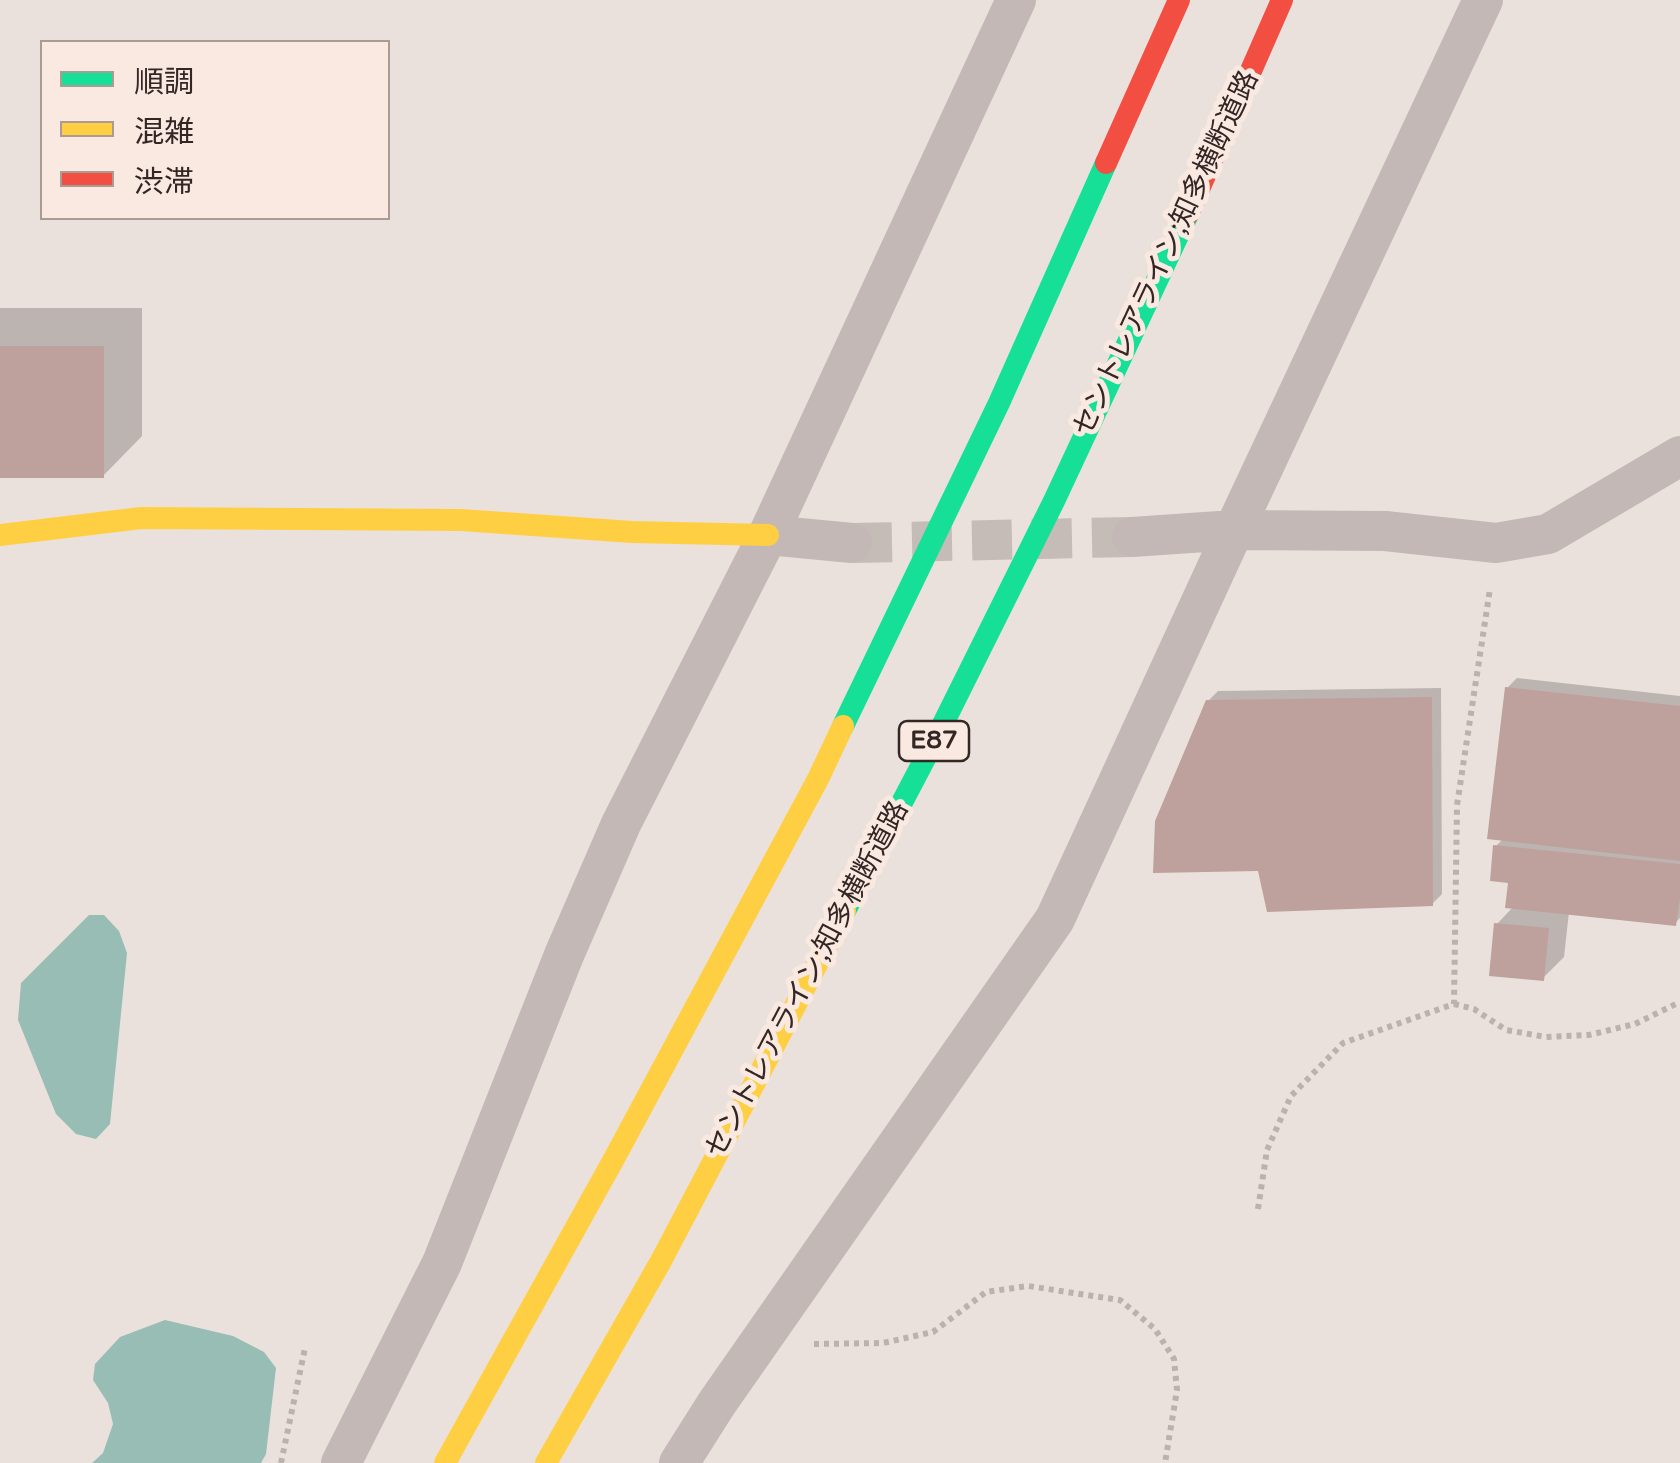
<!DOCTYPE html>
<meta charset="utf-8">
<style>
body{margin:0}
#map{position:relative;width:1680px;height:1463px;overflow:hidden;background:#ebe1dc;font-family:"Varela Round","Noto Sans JP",sans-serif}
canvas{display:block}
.legend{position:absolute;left:40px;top:40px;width:350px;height:180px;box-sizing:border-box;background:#f9e9e1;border:2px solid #aa9b95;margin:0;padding:12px 18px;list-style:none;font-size:30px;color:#332624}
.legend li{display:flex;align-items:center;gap:20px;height:50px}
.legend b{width:50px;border:2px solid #aa9b95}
</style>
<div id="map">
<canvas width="1680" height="1463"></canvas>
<ul class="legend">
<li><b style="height:12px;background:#16e098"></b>順調</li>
<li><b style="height:12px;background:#ffcf43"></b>混雑</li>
<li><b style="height:12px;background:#f24e42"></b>渋滞</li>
</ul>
</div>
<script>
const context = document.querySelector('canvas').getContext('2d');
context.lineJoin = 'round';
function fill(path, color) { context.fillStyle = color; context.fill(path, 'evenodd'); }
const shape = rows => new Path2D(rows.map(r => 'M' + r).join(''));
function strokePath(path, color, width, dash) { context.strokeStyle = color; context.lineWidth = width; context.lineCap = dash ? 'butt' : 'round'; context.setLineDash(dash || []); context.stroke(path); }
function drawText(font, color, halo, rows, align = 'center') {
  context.font = font + ' "Varela Round","Noto Sans JP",sans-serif'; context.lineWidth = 10; context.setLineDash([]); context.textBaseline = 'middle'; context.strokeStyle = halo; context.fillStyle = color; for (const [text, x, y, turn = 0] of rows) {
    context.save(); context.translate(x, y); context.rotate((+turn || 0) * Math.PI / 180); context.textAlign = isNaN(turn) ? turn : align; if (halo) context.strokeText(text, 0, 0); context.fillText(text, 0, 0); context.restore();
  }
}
fill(shape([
 [89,915,104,915,119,931,127,953,110,1124,96,1139,76,1134,56,1114,18,1020,21,983],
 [165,1320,233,1336,264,1352,276,1368,266,1454,261,1463,92,1463,103,1453,113,1424,108,1403,93,1380,95,1364,120,1337]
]), '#98bdb5');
fill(shape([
 [0,308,142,308,142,436,103,476,0,476],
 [1517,678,1680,696,1680,918,1675,923,1569,912,1564,957,1543,978,1497,924,1514,906,1511,880,1495,847,1503,839,1507,688],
 [1441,688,1442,894,1432,904,1260,869,1208,701,1218,691]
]), '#0003');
fill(shape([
 [0,346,104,346,104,478,0,478],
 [1505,687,1680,706,1680,861,1487,839],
 [1432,697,1433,906,1267,912,1258,871,1153,873,1155,821,1206,700],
 [1493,845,1680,864,1680,898,1676,926,1505,908,1508,883,1490,881],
 [1494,923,1549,928,1544,981,1489,976]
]), '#bea09d');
strokePath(shape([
 [852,543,1132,537]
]), '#c6bcb7', 40, [40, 20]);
strokePath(shape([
 [1454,1004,1474,1009,1506,1030,1546,1037,1589,1035,1635,1024,1680,1002],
 [1258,1209,1267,1150,1291,1096,1343,1043,1454,1004,1457,805,1490,589],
 [814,1344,883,1343,933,1332,986,1292,1028,1286,1120,1300,1155,1329,1174,1359,1177,1390,1165,1463],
 [281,1463,305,1348]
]), '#bbb1ae', 6, [5, 5]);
strokePath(shape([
 [768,535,852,543],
 [1132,537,1234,530,1385,531,1496,543,1548,534,1680,456],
 [341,1463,442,1263,564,955,621,824,768,535,1016,0],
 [679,1463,717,1403,1055,919,1234,530,1483,0]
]), '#c3b8b5', 40);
strokePath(shape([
 [843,726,999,403,1106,163],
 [845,911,940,730,1054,501,1188,214]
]), '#16e098', 22);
strokePath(shape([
 [0,535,141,518,461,520,632,532,768,535],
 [445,1463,615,1157,818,779,843,726],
 [546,1463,661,1261,845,911]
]), '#ffcf43', 22);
strokePath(shape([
 [1106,163,1179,0],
 [1188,214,1282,0]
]), '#f24e42', 22);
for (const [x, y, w] of [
 [934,741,70]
]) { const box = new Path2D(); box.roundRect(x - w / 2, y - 20, w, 40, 8); context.fillStyle = '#f9e9e1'; context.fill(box); strokePath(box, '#332624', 2.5); }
drawText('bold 25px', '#332624', null, [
 ["E87",934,741]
]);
drawText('28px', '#332624', '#f9e9e1', [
 ["セントレアライン;知多横断道路",1167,254,-65],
 ["セントレアライン;知多横断道路",808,980,-62]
]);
</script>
